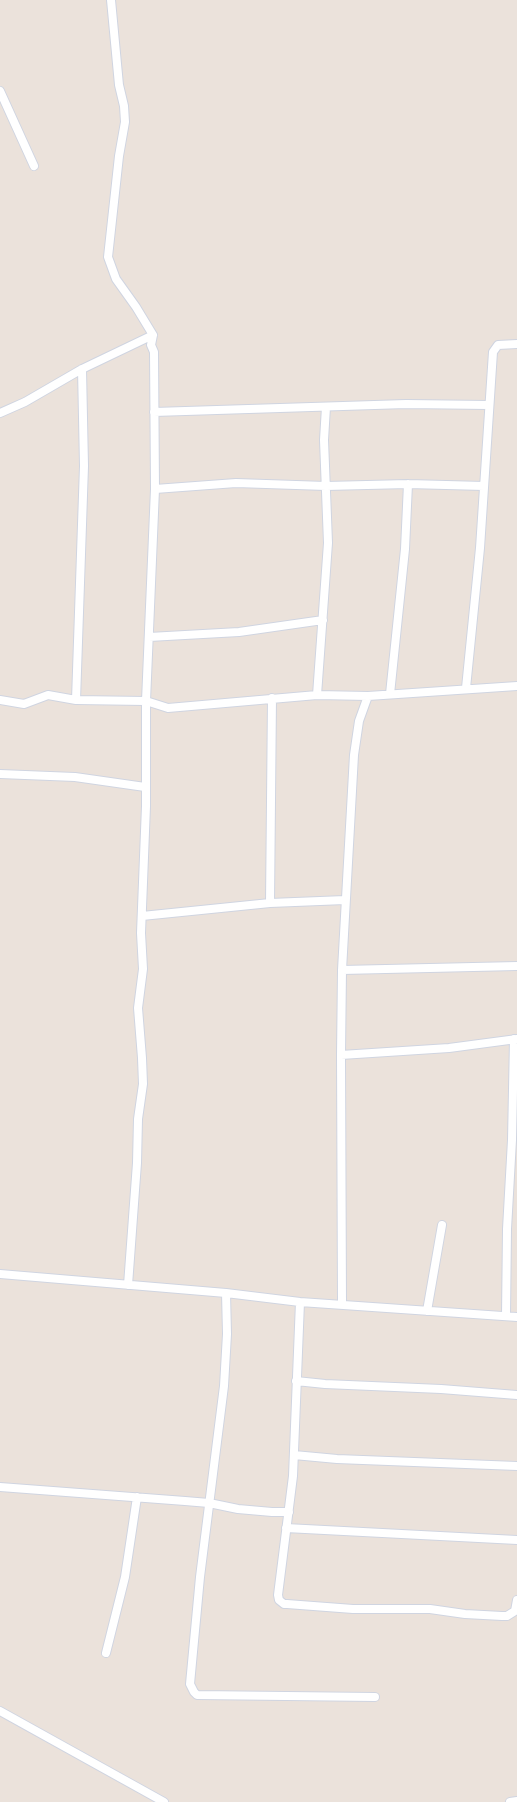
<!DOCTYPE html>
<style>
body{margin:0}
canvas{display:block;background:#ebe2db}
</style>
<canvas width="517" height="1802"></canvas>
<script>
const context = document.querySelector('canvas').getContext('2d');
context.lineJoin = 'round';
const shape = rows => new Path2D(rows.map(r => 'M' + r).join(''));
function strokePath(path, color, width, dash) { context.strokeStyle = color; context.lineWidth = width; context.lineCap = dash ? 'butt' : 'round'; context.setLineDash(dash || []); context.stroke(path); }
const minor = shape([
 [111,0,119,85,124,106,125,122,119,156,108,257,116,279,136,307,153,335,151,345,154,352,155,489,146,701,146,806,141,933,143,969,138,1008,142,1058,143,1084,138,1119,137,1163,128,1285],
 [0,91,34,166],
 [154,412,406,404,489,405],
 [0,413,25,402,82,369,153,335],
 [155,489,236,483,326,486,408,484,484,486],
 [149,637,239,632,323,620],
 [466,688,480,548,493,352,498,345,517,344],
 [390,694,405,549,408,484],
 [317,695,328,543,324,440,326,407],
 [368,696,359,721,354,755,342,970,341,1055,449,1048,517,1039],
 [0,700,24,704,48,695,76,700,146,701,168,708,317,695,368,696,517,686],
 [76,700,84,466,82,369],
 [0,774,75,777,145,787],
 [270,903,272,698],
 [142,916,270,903,345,900],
 [342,970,517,966],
 [341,1055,342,1304],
 [0,1274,226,1293,300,1302,517,1317],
 [226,1293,227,1334,224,1386,200,1577,190,1684,194,1692,197,1695,375,1697],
 [300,1302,293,1476,278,1595,279,1600,284,1604,287,1604,353,1609,430,1609,465,1614,502,1616,507,1616,515,1611,517,1600],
 [427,1311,442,1225],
 [506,1316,507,1229,512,1140,514,1039],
 [296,1381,325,1384,441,1389,517,1395],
 [294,1455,337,1459,517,1466],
 [0,1487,185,1501,209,1503,238,1509,272,1512,289,1512],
 [286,1528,517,1540],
 [106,1653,125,1577,137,1497],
 [0,1711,164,1802],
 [510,1802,517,1801]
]);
strokePath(minor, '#d0d5e1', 10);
strokePath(minor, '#fff', 8);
</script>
